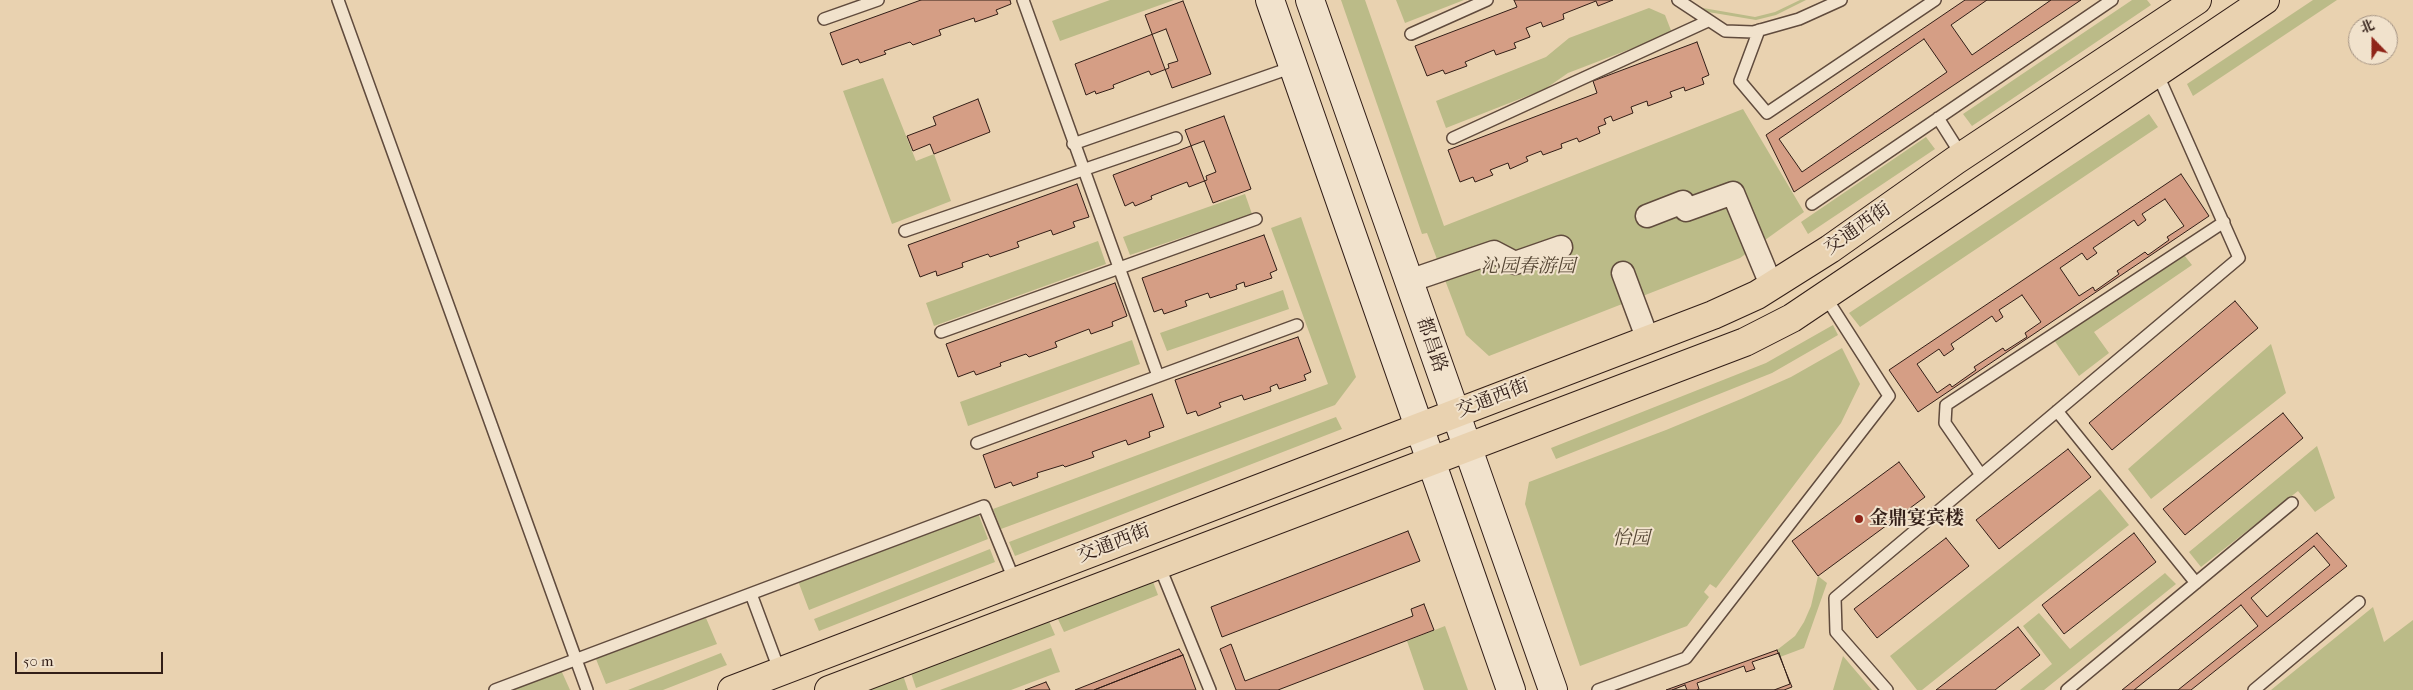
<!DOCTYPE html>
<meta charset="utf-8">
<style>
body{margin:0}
#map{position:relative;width:2413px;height:690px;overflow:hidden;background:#e9d2b0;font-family:"IM FELL French Canon","Noto Serif SC",serif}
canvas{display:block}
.north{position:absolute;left:2348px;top:15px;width:50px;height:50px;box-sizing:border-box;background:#f1e2cc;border:1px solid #a59484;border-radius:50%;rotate:338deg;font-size:14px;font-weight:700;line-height:20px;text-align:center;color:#321e17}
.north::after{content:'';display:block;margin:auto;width:18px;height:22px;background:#8f2418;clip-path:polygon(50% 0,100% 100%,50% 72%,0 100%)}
.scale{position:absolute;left:15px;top:652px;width:148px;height:22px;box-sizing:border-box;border:2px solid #321e17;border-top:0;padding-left:6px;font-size:15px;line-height:18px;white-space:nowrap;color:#321e17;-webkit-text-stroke:4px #f1e2cc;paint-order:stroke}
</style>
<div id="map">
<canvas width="2413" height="690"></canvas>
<div class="north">北</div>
<div class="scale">50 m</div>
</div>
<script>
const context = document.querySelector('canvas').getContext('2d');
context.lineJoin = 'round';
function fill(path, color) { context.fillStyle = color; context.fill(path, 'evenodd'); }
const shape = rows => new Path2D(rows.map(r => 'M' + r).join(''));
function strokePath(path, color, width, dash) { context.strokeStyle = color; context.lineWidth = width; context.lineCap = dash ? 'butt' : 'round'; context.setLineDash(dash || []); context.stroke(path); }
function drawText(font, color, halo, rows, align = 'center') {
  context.font = font + ' "IM FELL French Canon","Noto Serif SC",serif'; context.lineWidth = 4; context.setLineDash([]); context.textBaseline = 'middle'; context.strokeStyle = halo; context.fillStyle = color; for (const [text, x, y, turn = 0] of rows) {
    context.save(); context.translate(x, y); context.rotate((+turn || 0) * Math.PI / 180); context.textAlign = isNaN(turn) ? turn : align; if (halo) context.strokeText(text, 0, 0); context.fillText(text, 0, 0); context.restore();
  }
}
fill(shape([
 [1110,0,1174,0,1060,41,1052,21],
 [1341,0,1365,0,1444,226,1743,109,1804,212,1740,258,1489,356,1466,335,1427,233,1422,234],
 [1396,0,1464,0,1405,23],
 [1685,0,1703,8,1755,17,1775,12,1800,0,1806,0,1776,15,1756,20,1702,11],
 [2132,0,2147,0,2151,5,1972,126,1963,114],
 [2313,0,2337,0,2193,96,2187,84],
 [1649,8,1665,15,1672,33,1568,73,1545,89,1446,128,1436,101,1546,57,1569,38],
 [883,78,916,161,934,154,951,201,892,224,843,91],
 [2149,114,2158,127,1860,327,1849,313],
 [1926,137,1935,149,1808,234,1801,222],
 [1245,194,1252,214,1130,255,1123,237],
 [1301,217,1356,377,1335,405,1001,529,993,509,1328,384,1271,228],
 [1098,241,1106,264,934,326,926,303],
 [2184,255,2192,265,2094,332,2109,353,2079,376,2054,340],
 [1283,290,1289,309,1167,351,1160,333],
 [1833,325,1838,335,1772,373,1556,459,1551,448,1766,363],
 [1132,340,1140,364,968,426,960,402],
 [2271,344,2286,393,2151,499,2128,469],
 [1842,348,1860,384,1841,423,1716,588,1710,584,1704,592,1709,597,1687,626,1580,666,1525,504,1529,482,1666,430,1741,399,1791,377],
 [1336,417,1342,429,1015,556,1009,542],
 [2317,446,2335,498,2315,512,2298,491,2201,567,2189,552],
 [2100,489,2129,525,1922,690,1917,690,1890,656],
 [978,513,988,539,809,610,798,581],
 [990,549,995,562,819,631,814,619],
 [2165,573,2176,584,2044,690,2020,690,2052,664,2023,626,2039,613,2070,649],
 [1818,576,1827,583,1804,648,1780,657,1777,650,1795,636,1804,622,1811,606],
 [1152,579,1158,595,1064,632,1057,617],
 [2373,607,2384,642,2413,620,2413,690,2271,690],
 [706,618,717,644,606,684,596,659],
 [1049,621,1055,635,916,688,911,673],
 [1445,626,1468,690,1424,690,1407,641],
 [1051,648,1060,672,1056,673,1011,690,940,690],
 [721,653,727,665,663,690,628,690],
 [1843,656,1872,690,1833,690],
 [561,670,570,690,510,690],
 [903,675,908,690,866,690]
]), '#bb8');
const building = shape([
 [921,0,1010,0,1011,4,996,10,998,14,975,22,974,18,939,30,941,35,913,45,910,42,884,51,886,54,860,63,858,59,842,65,830,33,921,0],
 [1514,0,1613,0,1598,6,1596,1,1563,14,1564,19,1543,27,1541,22,1526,28,1530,37,1514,43,1516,48,1496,55,1494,50,1465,62,1467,66,1445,74,1443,70,1427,76,1415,46,1517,7,1514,0],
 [1965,0,2081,0,1794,192,1766,135,1965,0],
 [1987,0,2051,0,1972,55,1951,25,1987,0],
 [1183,1,1211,74,1172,88,1145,15,1183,1],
 [1166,29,1178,61,1168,64,1169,68,1151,75,1149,71,1113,85,1114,88,1096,94,1095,91,1086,95,1075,64,1166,29],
 [1924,39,1947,72,1802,172,1779,139,1924,39],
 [1697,42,1709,75,1702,78,1704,84,1685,91,1684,87,1670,92,1672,97,1648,106,1647,101,1631,107,1633,113,1613,121,1611,116,1604,119,1606,124,1598,127,1600,133,1579,142,1577,138,1561,144,1562,148,1543,155,1541,151,1526,157,1528,161,1510,169,1508,163,1490,170,1493,175,1475,182,1473,177,1460,182,1448,150,1597,93,1593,81,1697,42],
 [978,99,990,132,934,154,930,144,913,151,907,136,936,125,933,117,978,99],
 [1224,116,1251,189,1213,203,1185,130,1224,116],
 [1204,141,1216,172,1206,176,1207,180,1189,187,1187,182,1151,196,1152,199,1135,206,1133,202,1125,206,1113,175,1204,141],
 [2181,174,2209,216,1918,412,1889,370,2181,174],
 [1077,184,1089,217,1073,222,1075,227,1053,235,1051,230,1017,242,1019,247,990,257,988,254,962,263,963,267,937,276,936,271,920,277,908,245,1077,184],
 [2165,199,2184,226,2167,237,2169,240,2148,255,2145,252,2117,271,2119,274,2095,291,2093,287,2079,296,2060,268,2082,253,2087,260,2097,253,2093,248,2134,220,2138,226,2146,220,2142,214,2165,199],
 [1264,235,1277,270,1270,273,1272,278,1245,287,1244,282,1236,285,1237,289,1210,298,1208,293,1185,301,1187,306,1164,314,1162,309,1154,312,1142,278,1264,235],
 [1115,283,1127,316,1112,322,1113,326,1091,334,1089,329,1055,342,1057,347,1029,357,1026,354,1000,363,1001,366,976,375,974,371,958,377,946,344,1115,283],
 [2022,295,2041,322,2025,333,2027,337,2005,351,2003,348,1974,367,1976,370,1952,387,1950,384,1937,393,1917,364,1939,349,1944,356,1954,349,1951,344,1992,316,1996,322,2003,317,1999,310,2022,295],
 [2235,301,2258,328,2112,450,2089,423,2235,301],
 [1298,337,1311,372,1304,375,1306,380,1279,389,1277,384,1270,387,1271,391,1244,400,1242,395,1219,403,1221,407,1198,416,1196,411,1187,414,1175,380,1298,337],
 [1152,394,1164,427,1149,432,1150,437,1128,445,1126,440,1092,452,1094,457,1065,467,1063,465,1037,473,1038,477,1013,486,1011,482,995,488,983,455,1152,394],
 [2283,413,2303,438,2185,535,2163,509,2283,413],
 [2068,449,2091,477,1999,549,1976,520,2068,449],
 [1899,462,1925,497,1818,576,1792,541,1899,462],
 [1408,531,1420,561,1222,637,1211,607,1408,531],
 [2134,533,2156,562,2064,634,2042,605,2134,533],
 [2317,533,2347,566,2191,690,2122,690,2317,533],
 [1946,538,1969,566,1877,638,1854,609,1946,538],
 [2314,546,2330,565,2267,617,2251,598,2314,546],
 [1424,604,1434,630,1278,690,1236,690,1220,649,1231,644,1245,681,1413,616,1411,609,1424,604],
 [2241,605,2258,626,2178,690,2134,690,2241,605],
 [2018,627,2040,655,1995,690,1936,690,2018,627],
 [1179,649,1183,655,1094,690,1075,690,1179,649],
 [1777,650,1792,687,1784,690,1666,690,1777,650],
 [1779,653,1790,684,1774,690,1697,690,1699,689,1697,683,1744,666,1746,672,1755,669,1752,662,1779,653],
 [1183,655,1196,690,1094,690,1183,655],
 [1046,682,1050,690,1025,690,1046,682],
 [1685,685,1687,690,1672,690,1685,685]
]);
fill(building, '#d59e85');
strokePath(building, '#321e17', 1);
const lane = shape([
 [338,0,587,690],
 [1023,0,1158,376],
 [1678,0,1725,31,1753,32,1799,19,1841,0],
 [824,19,878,0],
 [1759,30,1740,81,1767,113,1935,0],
 [1411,34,1487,0],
 [1938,118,1962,156],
 [1453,138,1708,21],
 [1073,144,1293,67],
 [1812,204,2112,0],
 [905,231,1176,138],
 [941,332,1256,219],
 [2057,411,2196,583],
 [977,443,1297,325],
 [1981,475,1945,423,1946,405,2224,222],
 [1159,565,1210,690],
 [751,594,780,672],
 [495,690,984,506,1015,582],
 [1598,690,1686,658,1889,396,1825,296],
 [1887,690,1836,632,1835,598,2239,258,2157,73],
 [2067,690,2292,503],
 [2254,690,2359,602]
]);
const street = shape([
 [1647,216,1683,202,1686,210,1733,193,1772,287],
 [1623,273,1648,340],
 [1409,281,1494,252,1515,263,1561,247]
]);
const secondary = shape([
 [1270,0,1511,690],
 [1310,0,1553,690]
]);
const primary = shape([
 [732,690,1713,315,1757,295,1830,249,1956,160,2197,0],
 [829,690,1745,342,1792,318,2265,0]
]);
strokePath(lane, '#604b3d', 14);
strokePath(street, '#604b3d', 25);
strokePath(secondary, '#321e17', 30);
strokePath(primary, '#321e17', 30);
strokePath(lane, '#f1e2cc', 11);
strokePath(street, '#f1e2cc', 22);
strokePath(secondary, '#f1e2cc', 28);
strokePath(primary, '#e9d2b0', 28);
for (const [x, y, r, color] of [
 [1859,519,5,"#8f2418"]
]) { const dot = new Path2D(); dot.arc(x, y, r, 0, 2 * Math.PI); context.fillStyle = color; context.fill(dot); strokePath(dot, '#f1e2cc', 2); }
drawText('19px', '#321e17', '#f1e2cc', [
 ["交通西街",1858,229,-35],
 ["都昌路",1431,345,71],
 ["交通西街",1493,399,-21],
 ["交通西街",1114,544,-21]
]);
drawText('italic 19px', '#544533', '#f1e2cc', [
 ["沁园春游园",1528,267],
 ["怡园",1631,539]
]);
drawText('bold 19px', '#321e17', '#f1e2cc', [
 ["金鼎宴宾楼",1869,519]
], 'left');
</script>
